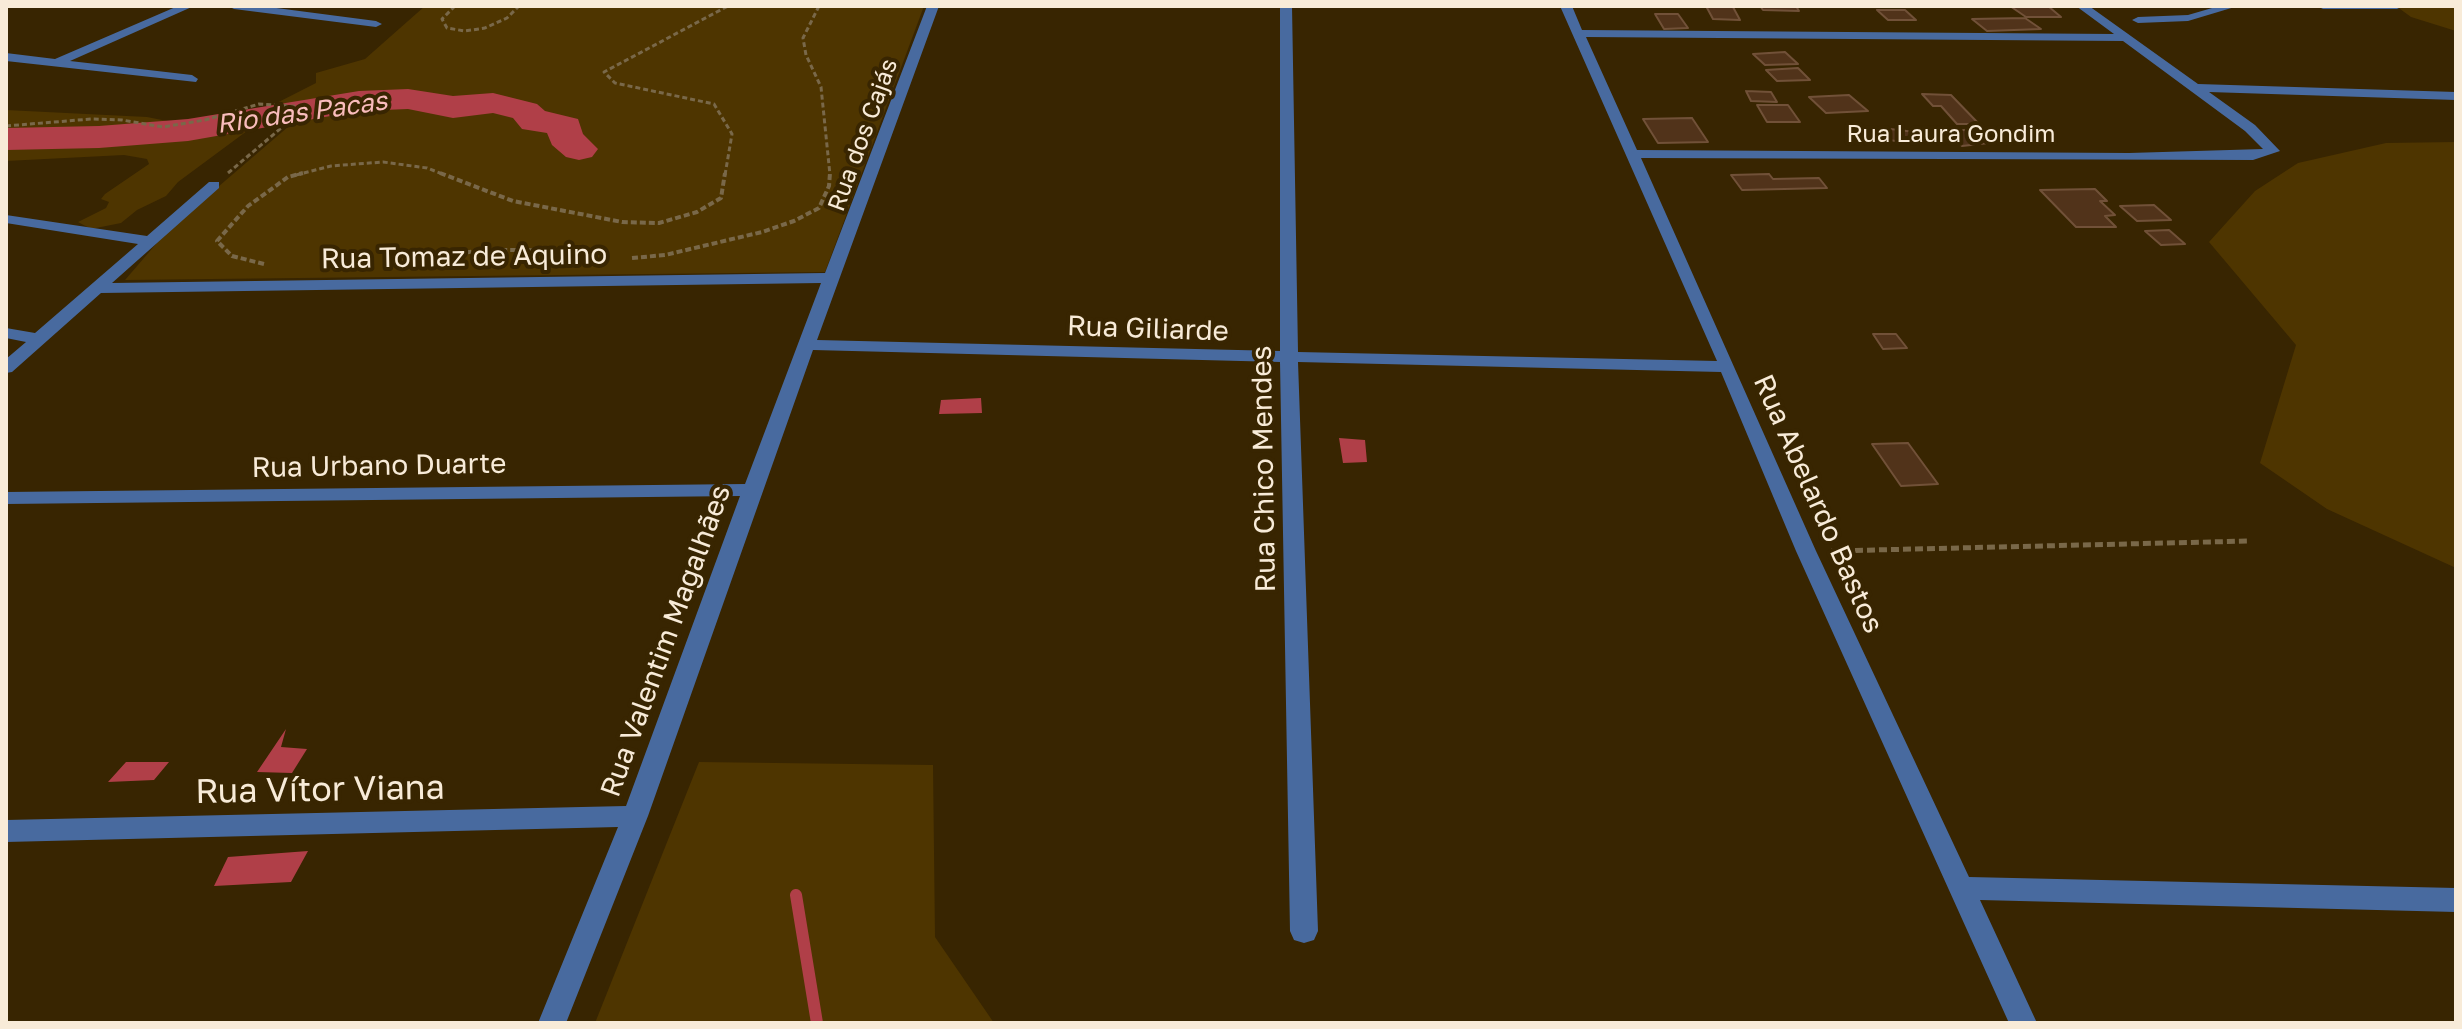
<!DOCTYPE html>
<meta charset="utf-8">
<style>
body{margin:0}
#map{position:relative;width:2462px;height:1029px;overflow:hidden;background:#382501;font-family:"Golos Text",sans-serif}
canvas{display:block}
.frame{position:absolute;inset:0;border:8px solid #f8ebd8;pointer-events:none}
</style>
<div id="map">
<canvas width="2462" height="1029"></canvas>
<div class="frame"></div>
</div>
<script>
const context = document.querySelector('canvas').getContext('2d');
context.lineJoin = 'round';
function fill(path, color) { context.fillStyle = color; context.fill(path, 'evenodd'); }
const shape = rows => new Path2D(rows.map(r => 'M' + r).join(''));
function strokePath(path, color, width, dash) { context.strokeStyle = color; context.lineWidth = width; context.lineCap = dash ? 'butt' : 'round'; context.setLineDash(dash || []); context.stroke(path); }
function drawText(font, color, halo, rows, align = 'center') {
  context.font = font + ' "Golos Text",sans-serif'; context.lineWidth = 8; context.setLineDash([]); context.textBaseline = 'middle'; context.strokeStyle = halo; context.fillStyle = color; for (const [text, x, y, turn = 0] of rows) {
    context.save(); context.translate(x, y); context.rotate((+turn || 0) * Math.PI / 180); context.textAlign = isNaN(turn) ? turn : align; if (halo) context.strokeText(text, 0, 0); context.fillText(text, 0, 0); context.restore();
  }
}
fill(shape([
 [425,6,924,6,825,272,125,280,169,229,296,120,275,121,251,128,178,182,166,196,137,210,121,223,91,229,78,222,106,208,109,202,101,199,105,194,149,164,147,159,124,155,6,161,6,110,147,117,177,123,257,113,316,83,316,73,365,59],
 [2396,6,2456,6,2456,31,2411,17],
 [2456,142,2456,568,2327,509,2260,463,2296,345,2209,242,2255,191,2298,163,2386,143],
 [699,762,933,765,935,937,994,1023,595,1023]
]), '#4e3500');
fill(shape([
 [981,398,982,413,939,414,941,400],
 [1339,438,1365,440,1367,462,1343,463],
 [286,729,281,747,307,749,292,773,257,772],
 [126,762,169,762,154,780,108,782],
 [308,851,291,882,214,886,228,857]
]), '#b03f48');
strokePath(shape([
 [796,895,817,1023]
]), '#b03f48', 12);
fill(shape([
 [408,89,453,96,493,93,537,104,545,111,578,119,583,134,598,149,592,157,579,160,566,157,552,145,547,133,522,129,513,118,493,113,453,118,408,109,359,111,188,141,99,148,6,150,6,128,99,126,188,119,359,91,408,89]
]), '#b03f48');
const building = shape([
 [1706,6,1733,7,1740,20,1713,19,1706,6],
 [1760,6,1796,6,1799,11,1763,10,1760,6],
 [2010,6,2048,6,2061,17,2026,17,2010,6],
 [1877,10,1905,10,1916,20,1888,20,1877,10],
 [1655,14,1678,14,1688,28,1664,29,1655,14],
 [2025,18,2041,29,1987,31,1972,19,2025,18],
 [1785,52,1798,64,1765,65,1753,54,1785,52],
 [1798,68,1810,80,1777,81,1766,70,1798,68],
 [1746,91,1771,92,1777,102,1751,101,1746,91],
 [1922,94,1951,95,1979,124,1957,124,1941,106,1933,106,1922,94],
 [1849,95,1868,111,1826,113,1809,97,1849,95],
 [1757,105,1788,105,1800,122,1767,122,1757,105],
 [1692,118,1708,142,1658,143,1643,119,1692,118],
 [1882,128,1915,132,1916,144,1882,139,1882,128],
 [1974,129,1981,135,1997,134,2007,141,1962,146,1944,132,1974,129],
 [1769,174,1773,179,1819,178,1827,188,1742,190,1731,175,1769,174],
 [2095,189,2107,201,2100,201,2115,215,2105,216,2116,227,2076,227,2040,190,2095,189],
 [2154,205,2171,220,2137,221,2120,206,2154,205],
 [2169,230,2185,244,2161,245,2145,231,2169,230],
 [1873,334,1896,334,1907,348,1883,349,1873,334],
 [1908,443,1938,484,1901,486,1872,444,1908,443]
]);
fill(building, '#51331a');
strokePath(building, '#715138', 2);
strokePath(shape([
 [455,6,442,19,447,28,465,31,485,28,507,18,519,6],
 [819,6,803,38,806,55,821,87,830,175],
 [6,126,91,119,122,120,163,127,205,120,259,104,307,107],
 [228,173,306,107],
 [296,175,331,166,383,162,427,168,445,175],
 [725,175,732,134,714,104,615,83,604,72,728,6]
]), '#796849', 3, [5, 3]);
strokePath(shape([
 [440,173,513,201,622,222,659,223,697,212,721,198,725,173],
 [632,258,665,255,762,232,794,221,819,208,829,186,830,173],
 [394,262,484,250,529,250,594,258],
 [264,264,232,256,217,241,248,206,288,177,303,173]
]), '#796849', 4, [6, 3]);
strokePath(shape([
 [1831,551,2250,541]
]), '#796849', 5, [8, 4]);
fill(shape([
 [178,6,194,6,70,61,192,75,198,79,196,82,6,61,6,53,55,59,178,6],
 [228,6,261,6,376,21,382,24,376,27,234,9,228,6],
 [927,6,939,6,817,340,1280,351,1280,6,1292,6,1298,352,1717,361,1560,6,1572,6,1582,30,2114,34,2076,6,2089,6,2198,84,2456,92,2456,100,2209,92,2255,125,2280,151,2253,160,1641,158,1816,551,1969,877,2456,888,2456,912,1980,900,2037,1023,2009,1023,1796,551,1721,372,1298,362,1318,931,1314,940,1304,943,1294,940,1290,931,1280,362,813,350,648,816,566,1023,538,1023,618,827,6,842,6,820,626,806,740,496,6,504,6,492,745,484,821,283,101,293,12,372,6,373,6,359,26,342,6,338,6,328,35,333,138,244,6,223,6,215,147,236,209,182,219,182,219,188,112,283,825,273,927,6],
 [1586,37,2123,41,2245,131,2263,149,2129,153,1637,150,1586,37],
 [2219,6,2238,6,2188,21,2138,23,2132,20,2138,17,2188,15,2219,6],
 [2317,6,2403,6,2397,9,2323,9,2317,6]
]), '#486a9f');
drawText('24px', '#f8ebd8', '#382501', [
 ["Rua Laura Gondim",1951,134],
 ["Rua dos Cajás",863,135,-70]
]);
drawText('italic 26px', '#f9bcbc', '#382501', [
 ["Rio das Pacas",302,113,-8]
]);
drawText('28px', '#f8ebd8', '#382501', [
 ["Rua Tomaz de Aquino",464,257,-1],
 ["Rua Giliarde",1148,329,2],
 ["Rua Urbano Duarte",379,466,-1],
 ["Rua Chico Mendes",1264,469,-91],
 ["Rua Abelardo Bastos",1818,504,66],
 ["Rua Valentim Magalhães",666,641,-70]
]);
drawText('34px', '#f8ebd8', '#382501', [
 ["Rua Vítor Viana",320,790,-1]
]);
</script>
